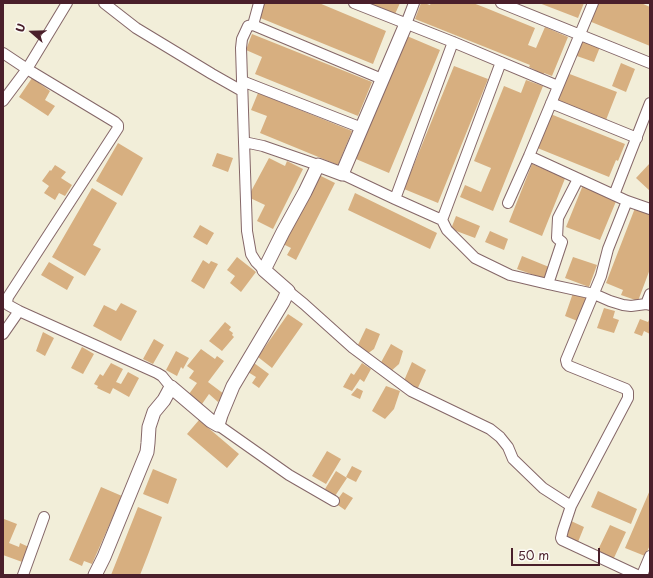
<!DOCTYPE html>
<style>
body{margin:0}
#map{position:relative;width:653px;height:578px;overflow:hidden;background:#f2eed9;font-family:"Playpen Sans",sans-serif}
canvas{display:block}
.frame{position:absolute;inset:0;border:4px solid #4a1f2b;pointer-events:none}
.north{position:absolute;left:12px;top:12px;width:40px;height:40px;-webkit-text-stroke:3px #fdfcf7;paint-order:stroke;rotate:290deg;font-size:11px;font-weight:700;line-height:16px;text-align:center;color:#4a1f2b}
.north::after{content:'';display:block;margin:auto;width:14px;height:18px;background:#4a1f2b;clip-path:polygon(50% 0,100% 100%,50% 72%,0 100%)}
.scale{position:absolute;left:511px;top:548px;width:89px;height:18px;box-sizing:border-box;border:2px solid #4a1f2b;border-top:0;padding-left:5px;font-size:12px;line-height:14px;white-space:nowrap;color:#4a1f2b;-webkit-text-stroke:3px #fdfcf7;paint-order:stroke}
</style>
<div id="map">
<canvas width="653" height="578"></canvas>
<div class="frame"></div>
<div class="north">U</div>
<div class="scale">50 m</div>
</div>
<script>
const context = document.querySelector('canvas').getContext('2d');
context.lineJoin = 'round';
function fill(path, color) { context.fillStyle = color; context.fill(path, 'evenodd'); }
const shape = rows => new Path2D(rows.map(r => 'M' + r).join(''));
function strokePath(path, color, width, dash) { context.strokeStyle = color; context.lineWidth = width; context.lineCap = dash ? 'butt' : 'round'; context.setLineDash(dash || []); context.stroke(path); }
fill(shape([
 [264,3,319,3,386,31,373,64,258,17],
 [367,3,400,3,395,14],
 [421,3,424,3,430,5,431,3,473,3,486,8,535,28,528,45,536,48,545,27,568,37,552,76,544,73,543,77,534,73,535,70,529,67,530,65,415,19],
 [539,3,584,3,578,18],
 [596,3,641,3,650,7,650,46,589,21],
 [252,34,372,82,358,116,255,74,262,57,246,50],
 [407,36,440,50,389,173,356,159],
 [580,39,600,47,594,62,574,55],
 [621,63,635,69,626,92,612,86],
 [454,66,488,79,438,203,404,189],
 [567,73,617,92,606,120,556,100],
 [32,78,50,91,45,100,55,106,48,116,19,97],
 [526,80,543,86,493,211,460,197,465,185,481,192,491,168,474,161,504,86,521,93],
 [258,93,352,131,338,165,260,133,267,116,251,110],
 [548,113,625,144,618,161,616,160,609,177,535,147],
 [118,143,143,158,122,196,96,181],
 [217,153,233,158,228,172,212,166],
 [269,158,285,166,287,161,303,169,273,229,257,221,265,205,248,197],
 [650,163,650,191,636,178],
 [532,164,549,171,550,169,566,176,542,236,509,222],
 [55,165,66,172,61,178,72,185,65,196,59,193,55,200,44,193,49,186,42,181,50,170,51,171],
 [319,175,335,183,296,260,287,255,291,248,283,244],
 [583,185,617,199,600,240,566,227],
 [92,188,117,203,93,245,101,249,85,276,52,257],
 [355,193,437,233,430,249,348,210],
 [635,208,650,213,650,269,638,301,621,295,623,290,606,283],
 [456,216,480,226,475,238,451,229],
 [200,225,214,233,207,245,193,237],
 [490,231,508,239,504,250,485,242],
 [522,256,549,267,545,279,517,269],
 [237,257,256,272,241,292,230,283,235,276,227,270],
 [573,257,597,265,589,287,565,278],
 [203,260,209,264,211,261,218,264,204,289,191,281],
 [49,262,74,277,67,290,41,275],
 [573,293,588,299,580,322,565,316],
 [121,303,137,311,121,341,93,326,104,305,116,311],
 [604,308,615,311,613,318,619,320,614,333,597,328],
 [288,314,303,324,272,368,258,357],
 [650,318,650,334,644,331,642,336,634,333,640,319,648,322],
 [225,322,231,327,229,330,233,333,232,335,234,337,222,351,209,341],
 [366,328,380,334,374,349,367,354,356,349],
 [43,332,54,338,45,356,36,351],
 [154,339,164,345,153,364,143,359],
 [391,344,403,351,399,364,390,372,379,366],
 [82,347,94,354,83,374,71,368],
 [201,349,215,359,217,356,224,361,208,382,224,394,218,402,209,394,202,404,189,394,197,383,189,378,194,371,187,366],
 [176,351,189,358,183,369,181,367,177,376,166,370],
 [412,362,426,370,417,390,403,383],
 [111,363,123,369,116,382,121,384,128,372,139,378,129,397,113,388,110,394,97,388,98,386,94,384,100,374,103,376],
 [254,363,269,374,259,388,252,383,256,377,248,372],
 [362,363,371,369,364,382,360,379,352,391,343,387,351,373,354,375],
 [386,386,400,391,394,409,385,419,372,411],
 [357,388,363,391,360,399,351,395],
 [199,420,239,454,227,468,187,434],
 [327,451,341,459,326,484,312,476],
 [352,466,362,471,356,482,346,477],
 [153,469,177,479,168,504,143,494],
 [336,471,347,478,335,496,325,489],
 [101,487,122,496,92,564,84,561,82,566,69,560],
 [650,490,650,545,645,556,625,548],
 [598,491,637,509,631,524,591,507],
 [343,492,353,498,345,510,335,503],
 [138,507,162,517,149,552,140,575,111,575],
 [4,519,17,524,9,543,19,547,20,543,31,548,25,563,3,555,3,522],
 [571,521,584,527,578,542,564,536],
 [610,525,626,532,613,560,597,552]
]), '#d7af80');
const minor = shape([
 [104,3,136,28,212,74,242,91],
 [354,3,453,42,558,86],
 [501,3,650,63],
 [406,24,414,3],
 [253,25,259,3],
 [3,53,27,69,115,122,118,125,118,128,8,297,7,302,8,305,19,311,157,373,162,376,171,387],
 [242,81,362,128],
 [3,101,27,69,67,3],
 [551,103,637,138],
 [244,142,247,231,251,254,256,262,264,270],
 [529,156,627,201,650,209],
 [318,165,263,146,244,142,241,48,242,39,248,26,253,25,382,79],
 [342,174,395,199,442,220,447,230,475,258,510,275,548,284,594,294,610,301,623,305,631,306,646,304,650,305],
 [614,195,650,103],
 [395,199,453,42],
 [627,201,608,249,601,276,566,360,567,364,569,366,626,389,628,392,628,398,571,506,563,530,561,538,562,540,637,575],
 [508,203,529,156,593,3],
 [442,220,501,62],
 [548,284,562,242,557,238,558,218,578,179],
 [288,291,304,304,353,348,411,391,490,429,500,437,508,447,513,459,543,488,571,506],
 [646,304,650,294],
 [3,334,19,311],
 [218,425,289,475,334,501],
 [23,575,44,517],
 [642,575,650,556]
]);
const tertiary = shape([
 [95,575,104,557,147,452,148,443,149,427,154,412,164,400,171,387,211,421,218,425,221,415,233,386,283,302,288,291,264,270,283,232,305,192,318,165,342,174,406,24]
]);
strokePath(minor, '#856768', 12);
strokePath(tertiary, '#856768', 15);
strokePath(minor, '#fff', 10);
strokePath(tertiary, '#fff', 13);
</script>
